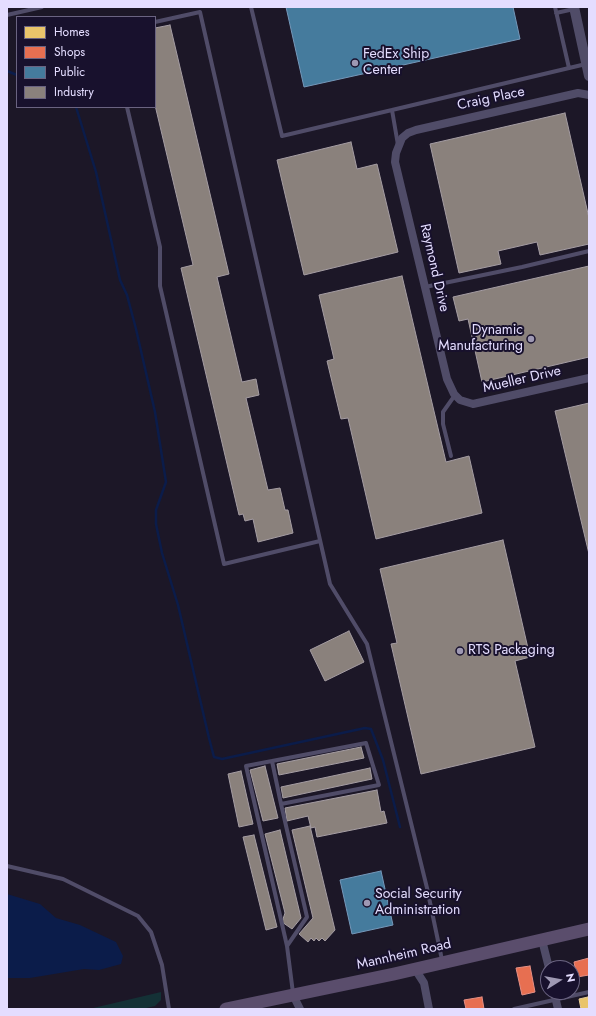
<!DOCTYPE html>
<style>
body{margin:0}
#map{position:relative;width:596px;height:1016px;overflow:hidden;background:#1c1727;font-family:Jost,sans-serif}
canvas{display:block}
.frame{position:absolute;inset:0;border:8px solid #e4ddff;pointer-events:none}
.legend{position:absolute;left:16px;top:16px;width:140px;height:92px;box-sizing:border-box;background:#18112d;border:1px solid #6a6381;margin:0;padding:5px 7px;list-style:none;font-size:12px;color:#e4ddff}
.legend li{display:flex;align-items:center;gap:8px;height:20px}
.legend b{width:20px;border:1px solid #6a6381}
.north{position:absolute;left:540px;top:960px;width:40px;height:40px;box-sizing:border-box;background:#18112d;border:1px solid #6a6381;border-radius:50%;rotate:79deg;font-size:11px;font-weight:700;line-height:16px;text-align:center;color:#e4ddff}
.north::after{content:'';display:block;margin:auto;width:14px;height:18px;background:#9e98b3;clip-path:polygon(50% 0,100% 100%,50% 72%,0 100%)}
</style>
<div id="map">
<canvas width="596" height="1016"></canvas>
<div class="frame"></div>
<ul class="legend">
<li><b style="height:11px;background:#e9c46a"></b>Homes</li>
<li><b style="height:11px;background:#e76f51"></b>Shops</li>
<li><b style="height:11px;background:#457b9d"></b>Public</li>
<li><b style="height:11px;background:#8a817c"></b>Industry</li>
</ul>
<div class="north">N</div>
</div>
<script>
const context = document.querySelector('canvas').getContext('2d');
context.lineJoin = 'round';
function fill(path, color) { context.fillStyle = color; context.fill(path, 'evenodd'); }
const shape = rows => new Path2D(rows.map(r => 'M' + r).join(''));
function strokePath(path, color, width, dash) { context.strokeStyle = color; context.lineWidth = width; context.lineCap = dash ? 'butt' : 'round'; context.setLineDash(dash || []); context.stroke(path); }
function drawText(font, color, halo, rows, align = 'center') {
  context.font = font + ' Jost,sans-serif'; context.lineWidth = 4; context.setLineDash([]); context.textBaseline = 'middle'; context.strokeStyle = halo; context.fillStyle = color; for (const [text, x, y, turn = 0] of rows) {
    context.save(); context.translate(x, y); context.rotate((+turn || 0) * Math.PI / 180); context.textAlign = isNaN(turn) ? turn : align; if (halo) context.strokeText(text, 0, 0); context.fillText(text, 0, 0); context.restore();
  }
}
fill(shape([
 [161,992,161,1000,155,1006,142,1009,89,1009]
]), '#143136');
fill(shape([
 [7,894,40,904,56,918,80,925,116,942,123,956,121,964,99,970,84,969,30,978,7,978]
]), '#0b1c4a');
const homes = shape([
 [588,997,589,1008,581,1009,579,999,588,997]
]);
fill(homes, '#e9c46a');
strokePath(homes, '#e8cc97', 1);
const shops = shape([
 [589,958,589,975,577,977,574,962,589,958],
 [530,966,535,992,522,995,516,968,530,966],
 [482,997,484,1009,466,1009,464,1000,482,997]
]);
fill(shops, '#e76f51');
strokePath(shops, '#e69085', 1);
const public = shape([
 [286,7,513,7,520,39,304,87,286,7],
 [381,871,393,925,352,934,340,880,381,871]
]);
fill(public, '#457b9d');
strokePath(public, '#7598ba', 1);
const industry = shape([
 [170,25,229,274,217,277,242,382,256,379,259,395,246,398,268,490,280,488,285,510,288,510,293,533,258,542,253,519,245,521,243,514,239,515,181,268,193,265,155,105,155,28,170,25],
 [565,113,589,218,589,244,540,255,537,242,498,251,501,264,459,273,430,144,565,113],
 [351,142,357,169,377,164,398,252,304,275,277,160,351,142],
 [589,266,589,357,482,382,468,319,459,321,453,297,589,266],
 [402,276,446,462,469,456,482,513,376,539,348,418,341,419,327,361,334,359,319,295,402,276],
 [589,403,589,554,555,411,589,403],
 [503,540,530,657,515,661,535,747,421,774,391,644,397,643,380,569,503,540],
 [349,631,364,662,325,681,310,650,349,631],
 [361,747,364,758,279,775,277,764,361,747],
 [265,766,278,818,263,821,250,770,265,766],
 [370,768,372,779,283,798,281,787,370,768],
 [241,771,253,824,239,827,228,774,241,771],
 [377,790,381,812,384,811,387,823,317,837,315,827,311,828,308,816,287,821,285,808,377,790],
 [310,826,335,930,325,941,322,938,319,941,316,938,314,941,311,938,308,942,299,934,313,918,292,830,310,826],
 [280,830,301,918,292,929,282,922,285,913,265,834,280,830],
 [254,835,277,927,266,930,243,837,254,835]
]);
fill(industry, '#8a817c');
strokePath(industry, '#a59da3', 1);
strokePath(shape([
 [7,71,17,75],
 [76,107,96,172,120,280,127,295,136,329,155,412,166,482,156,510,156,524,162,553,178,605,209,738,214,757,222,759,365,728,371,729,383,760,400,827]
]), '#0b1c4a', 2.5);
strokePath(shape([
 [251,7,282,136,392,110,398,145],
 [555,7,569,68],
 [556,13,574,9],
 [7,15,42,7],
 [155,22,200,12,330,584,367,644,427,888,442,960],
 [127,107,160,247,160,286,224,564,320,541],
 [392,110,586,64],
 [425,287,522,267,589,251],
 [451,456,443,424,443,412,455,395],
 [272,761,281,804],
 [7,866,63,879,138,916,151,932,162,965,169,1009],
 [287,946,307,917,281,804,379,785,366,743,246,766,287,946,293,993],
 [514,1009,589,992]
]), '#504c68', 4);
strokePath(shape([
 [589,95,578,93,416,130,408,133,402,138,396,153,395,162,447,379,454,394,460,400,473,404,589,378],
 [542,940,549,968],
 [415,969,424,983,429,1009],
 [554,992,558,1009],
 [293,995,300,1009]
]), '#504c68', 8);
strokePath(shape([
 [574,7,589,76]
]), '#504c68', 10);
strokePath(shape([
 [226,1009,394,974,589,929]
]), '#5a4d6c', 13);
for (const [x, y, r, color] of [
 [355,63,4,"#9e98b3"],
 [531,339,4,"#9e98b3"],
 [460,651,4,"#9e98b3"],
 [367,903,4,"#9e98b3"]
]) { const dot = new Path2D(); dot.arc(x, y, r, 0, 2 * Math.PI); context.fillStyle = color; context.fill(dot); strokePath(dot, '#18112d', 1.5); }
drawText('14px', '#e4ddff', '#18112d', [
 ["FedEx Ship",363,55],
 ["Center",363,71],
 ["Dynamic",523,331,"right"],
 ["Manufacturing",523,347,"right"],
 ["RTS Packaging",468,651],
 ["Social Security",375,895],
 ["Administration",375,911]
], 'left');
drawText('14px', '#e4ddff', '#18112d', [
 ["Craig Place",491,99,-12],
 ["Raymond Drive",434,268,77],
 ["Mueller Drive",522,380,-13],
 ["Mannheim Road",404,955,-13]
]);
</script>
